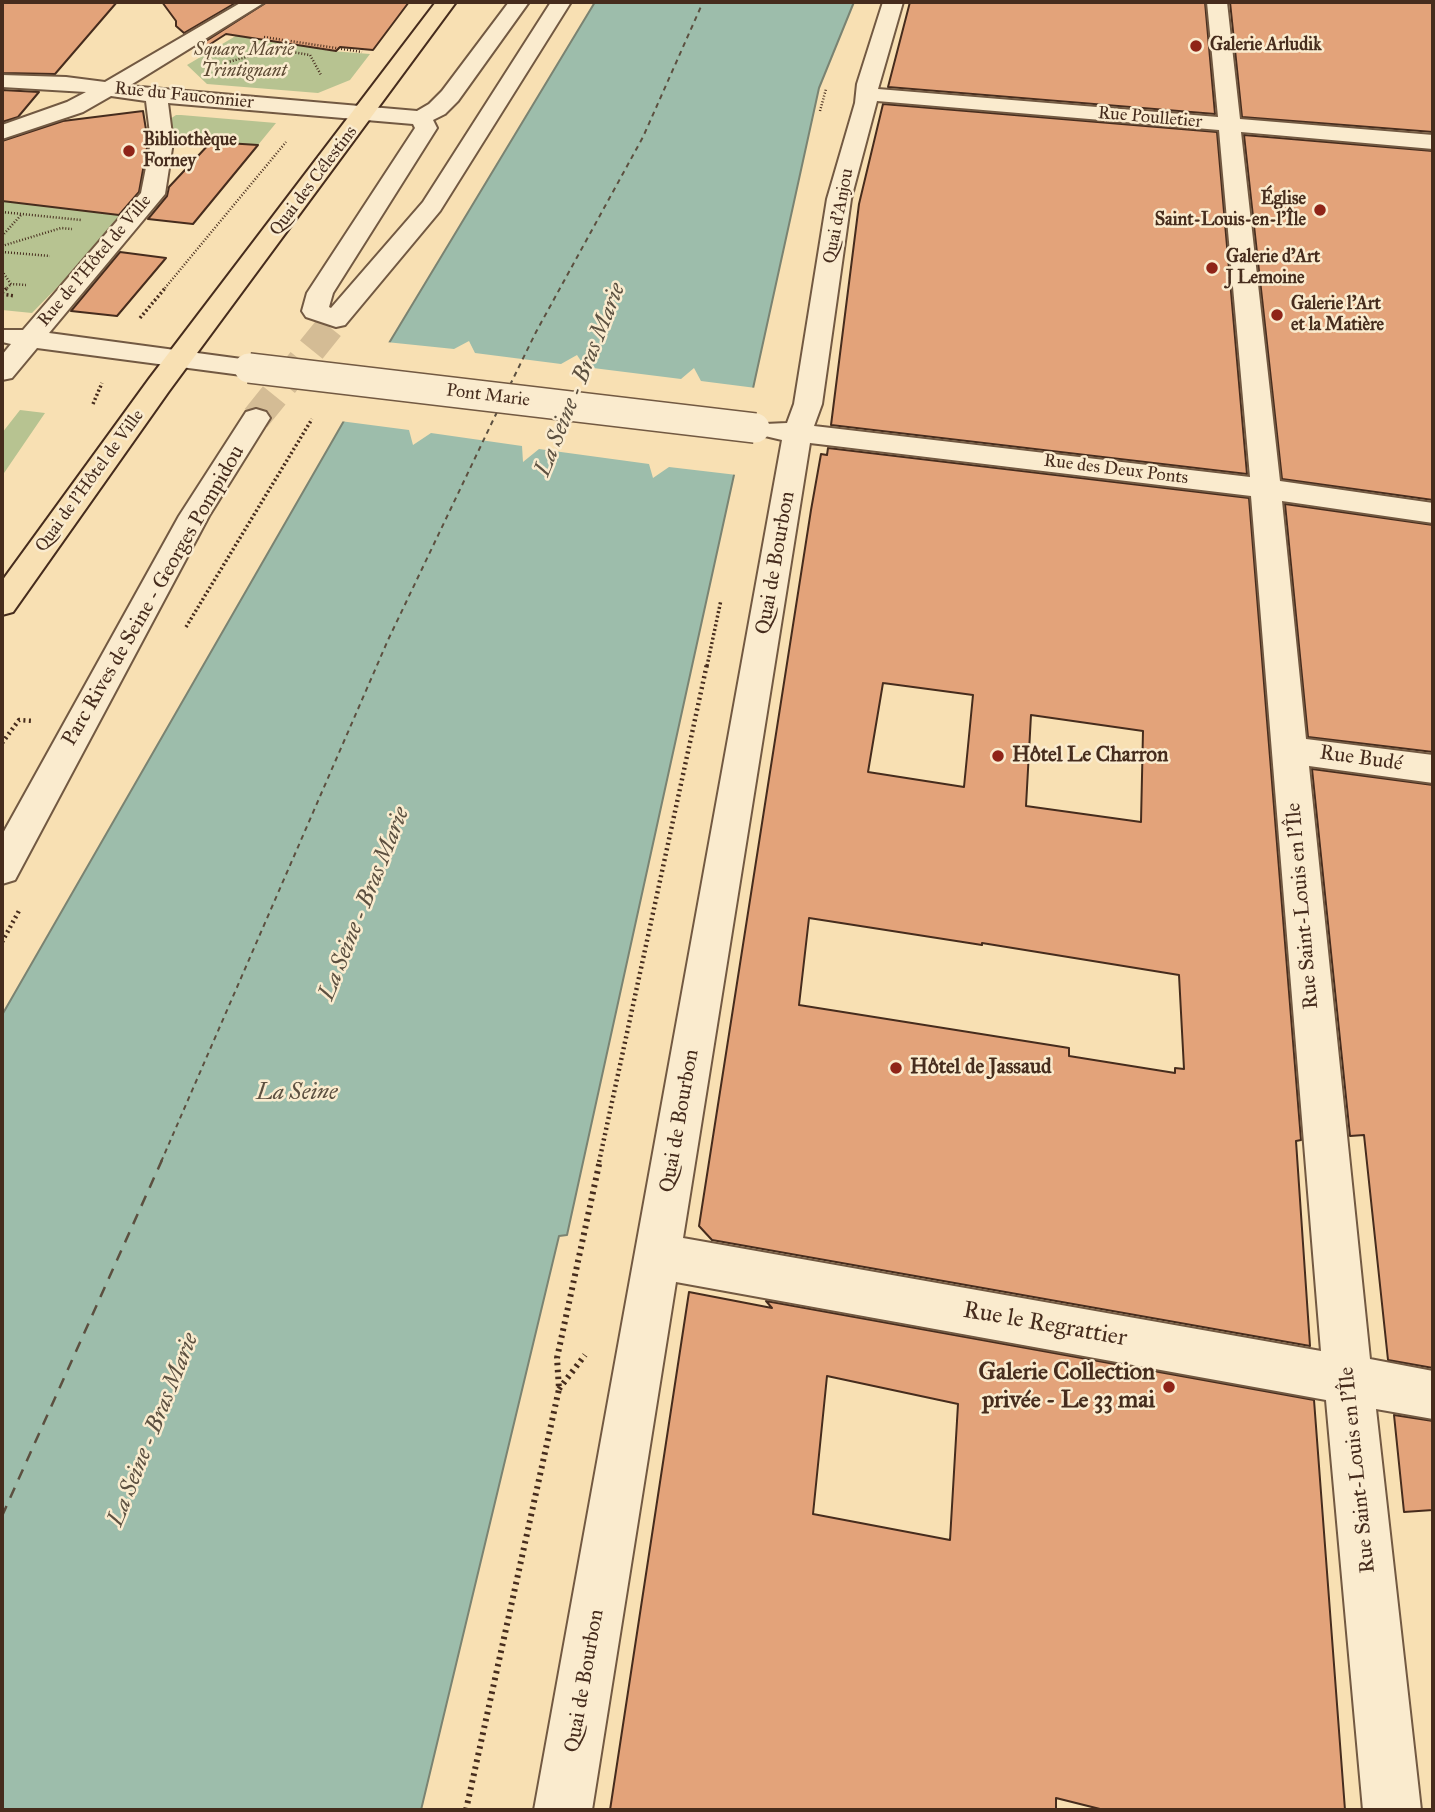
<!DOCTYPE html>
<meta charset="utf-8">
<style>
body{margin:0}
#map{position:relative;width:1435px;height:1812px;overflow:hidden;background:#f8e0b3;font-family:"IM FELL Great Primer",serif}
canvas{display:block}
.frame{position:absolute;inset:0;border:4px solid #462c1d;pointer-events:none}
</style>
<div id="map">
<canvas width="1435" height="1812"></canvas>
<div class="frame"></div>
</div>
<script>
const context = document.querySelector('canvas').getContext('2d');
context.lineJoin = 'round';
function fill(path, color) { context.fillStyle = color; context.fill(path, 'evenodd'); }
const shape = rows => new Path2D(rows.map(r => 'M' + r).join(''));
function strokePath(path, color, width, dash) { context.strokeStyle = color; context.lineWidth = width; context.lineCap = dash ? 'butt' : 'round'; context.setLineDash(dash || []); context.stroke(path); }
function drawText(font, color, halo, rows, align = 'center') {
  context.font = font + ' "IM FELL Great Primer",serif'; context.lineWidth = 5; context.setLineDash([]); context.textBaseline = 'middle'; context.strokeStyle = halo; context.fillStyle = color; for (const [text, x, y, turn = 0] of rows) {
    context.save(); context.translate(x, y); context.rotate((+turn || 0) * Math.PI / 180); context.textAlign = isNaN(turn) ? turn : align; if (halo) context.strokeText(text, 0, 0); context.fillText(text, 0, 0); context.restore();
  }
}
fill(shape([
 [239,34,331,51,370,54,350,80,318,93,207,84,187,65],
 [176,115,181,115,276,123,258,145,211,142,174,138,170,119],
 [2,201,118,215,121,218,127,216,32,313,2,310],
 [20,410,45,413,2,476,2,433]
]), '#b7c391');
const water = shape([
 [595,2,854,2,819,88,567,1235,559,1236,421,1810,2,1810,2,1015,383,353,595,2]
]);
fill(water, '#9dbdab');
strokePath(water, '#7a8372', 2);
fill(shape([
 [469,341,475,353,561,364,577,355,585,367,681,379,694,368,701,381,756,388,737,475,669,467,653,478,649,464,539,449,523,462,522,446,431,433,413,445,409,430,340,421,386,342,454,349]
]), '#f8e0b3');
strokePath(shape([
 [510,385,536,332,643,137,703,2],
 [161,1162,388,640,497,412]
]), '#5c5040', 2, [5, 4.5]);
strokePath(shape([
 [2,1516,162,1160]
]), '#5c5040', 2.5, [11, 9]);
const building = shape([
 [2,2,117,2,55,74,2,73,2,2],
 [162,2,237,2,184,33,176,26,176,21,162,2],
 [267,2,409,2,373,50,340,47,336,51,226,34,198,52,195,48,267,2],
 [910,2,1205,2,1215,114,888,87,910,2],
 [1230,2,1433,2,1433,132,1242,117,1230,2],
 [2,90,39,92,18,117,2,122,2,90],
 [883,104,1217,132,1247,474,831,425,859,204,883,104],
 [143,111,148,142,139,192,119,215,2,201,2,141,63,121,143,111],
 [1244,135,1433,151,1433,500,1282,479,1244,135],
 [211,142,258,145,193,224,148,219,167,196,169,187,211,142],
 [120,252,166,258,117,316,71,311,120,252],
 [828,448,1249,498,1301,1140,1296,1141,1310,1346,712,1240,699,1226,811,510,821,454,827,455,828,448],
 [883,683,973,695,964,787,868,772,883,683],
 [1031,715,1143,731,1141,822,1026,806,1031,715],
 [809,918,982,945,982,943,1179,975,1184,1069,1175,1068,1175,1073,1069,1056,1069,1048,799,1005,809,918],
 [1285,504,1433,525,1433,752,1308,737,1285,504],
 [1312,769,1433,785,1433,1368,1388,1360,1364,1135,1350,1136,1312,769],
 [689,1292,772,1308,766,1301,1314,1400,1345,1810,1104,1810,1056,1798,1056,1810,610,1810,689,1292],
 [827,1376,958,1404,950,1540,813,1514,827,1376],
 [1394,1415,1433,1421,1433,1510,1404,1512,1394,1415]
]);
fill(building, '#e3a37a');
strokePath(building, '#462c1d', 2);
strokePath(shape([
 [256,418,336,319]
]), '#d4bc95', 29, [29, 15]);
const minor = shape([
 [242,2,265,2,129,86,417,111,429,104,442,91,509,2,529,2,458,101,445,114,433,120,437,128,333,293,329,307,331,308,423,202,551,2,571,2,440,211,345,325,336,327,306,317,302,311,307,293,415,128,413,124,168,103,173,142,165,194,49,333,249,360,259,362,263,368,259,374,249,376,37,348,12,378,2,380,2,355,11,344,2,342,2,330,23,330,141,193,151,142,146,101,111,96,83,112,2,139,2,125,67,102,86,92,2,87,2,75,66,77,105,82,242,2],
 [883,2,903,2,878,89,1218,117,1207,2,1227,2,1240,119,1433,135,1433,149,1241,132,1280,481,1433,503,1433,523,1282,501,1306,739,1433,755,1433,783,1309,766,1370,1359,1433,1371,1433,1419,1376,1409,1421,1810,1363,1810,1326,1400,676,1282,592,1810,534,1810,782,440,765,436,761,430,765,424,787,423,794,404,827,199,855,103,857,84,883,2],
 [877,101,1219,130,1250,477,814,426,822,404,851,199,877,101],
 [810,443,1251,496,1321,1351,683,1238,810,443],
 [256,409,266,412,270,418,209,516,15,880,2,884,2,835,179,516,246,412,256,409]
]);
const major = shape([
 [436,2,456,2,169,391,13,612,2,615,2,581,149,379,436,2]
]);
strokePath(minor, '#725942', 4);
strokePath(major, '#462c1d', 4);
strokePath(shape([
 [264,37,362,52],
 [251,45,310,55,321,75],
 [224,63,273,50],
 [820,111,826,89],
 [2,212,81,220],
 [2,236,22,214],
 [2,246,61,228,72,229],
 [2,252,50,256],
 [2,271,11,284,26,285],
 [7,288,11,284],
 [165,288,286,142]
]), '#462c1d', 2.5, [1, 2]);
strokePath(shape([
 [2,293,8,287],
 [2,294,15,296],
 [140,318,166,287],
 [93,404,102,383],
 [186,627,312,419],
 [707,666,721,600]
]), '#462c1d', 3.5, [2, 2.5]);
strokePath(shape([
 [2,743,19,720,34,721],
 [2,942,20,909],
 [599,1162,707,664]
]), '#462c1d', 4.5, [2, 3.5]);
strokePath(shape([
 [559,1389,585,1355],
 [466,1810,559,1389,557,1358,600,1160]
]), '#462c1d', 6, [2.5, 4.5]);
fill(minor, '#faebce');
fill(major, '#f8e0b3');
const minorBridge = shape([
 [249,368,755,428]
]);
strokePath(minorBridge, '#725942', 32, []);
strokePath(minorBridge, '#faebce', 29);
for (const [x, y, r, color] of [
 [1196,46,7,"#8f2418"],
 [129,151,7,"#8f2418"],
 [1320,210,7,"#8f2418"],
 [1212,268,7,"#8f2418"],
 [1277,315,7,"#8f2418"],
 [998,756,7,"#8f2418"],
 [896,1068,7,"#8f2418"],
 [1169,1387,7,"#8f2418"]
]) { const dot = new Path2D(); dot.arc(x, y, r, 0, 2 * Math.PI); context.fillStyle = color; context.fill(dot); strokePath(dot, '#faebce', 2.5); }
drawText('bold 18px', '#462c1d', '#faebce', [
 ["Galerie Arludik",1210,46],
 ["Bibliothèque",143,141],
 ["Forney",143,162],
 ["Église",1306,200,"right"],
 ["Saint-Louis-en-l'Île",1306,221,"right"],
 ["Galerie d'Art",1226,258],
 ["J Lemoine",1226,279],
 ["Galerie l'Art",1291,305],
 ["et la Matière",1291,326]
], 'left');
drawText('italic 18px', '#5d4a34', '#faebce', [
 ["Square Marie",244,51],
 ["Trintignant",244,72]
]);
drawText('18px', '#462c1d', '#faebce', [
 ["Rue du Fauconnier",184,96,6],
 ["Rue Poulletier",1150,118,5],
 ["Quai des Célestins",314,181,-53],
 ["Quai d'Anjou",839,216,-79],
 ["Rue de l'Hôtel de Ville",95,261,-50],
 ["Pont Marie",488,396,7],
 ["Rue des Deux Ponts",1116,470,7],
 ["Quai de l'Hôtel de Ville",90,481,-54]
]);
drawText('21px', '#462c1d', '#faebce', [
 ["Quai de Bourbon",776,563,-80],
 ["Parc Rives de Seine - Georges Pompidou",154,596,-60],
 ["Rue Budé",1361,759,8],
 ["Rue Saint-Louis en l'Île",1303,906,-95],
 ["Quai de Bourbon",680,1121,-80],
 ["Rue Saint-Louis en l'Île",1358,1470,-96],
 ["Quai de Bourbon",585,1681,-80]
]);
drawText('bold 21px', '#462c1d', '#faebce', [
 ["Hôtel Le Charron",1012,756],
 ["Hôtel de Jassaud",910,1068]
], 'left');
drawText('italic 23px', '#5c5040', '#faebce', [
 ["La Seine - Bras Marie",581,380,-68],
 ["La Seine - Bras Marie",365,904,-68],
 ["La Seine",297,1093],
 ["La Seine - Bras Marie",154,1430,-68]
]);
drawText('24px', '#462c1d', '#faebce', [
 ["Rue le Regrattier",1045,1325,10]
]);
drawText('bold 24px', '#462c1d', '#faebce', [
 ["Galerie Collection",1155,1373],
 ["privée - Le 33 mai",1155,1401]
], 'right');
</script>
